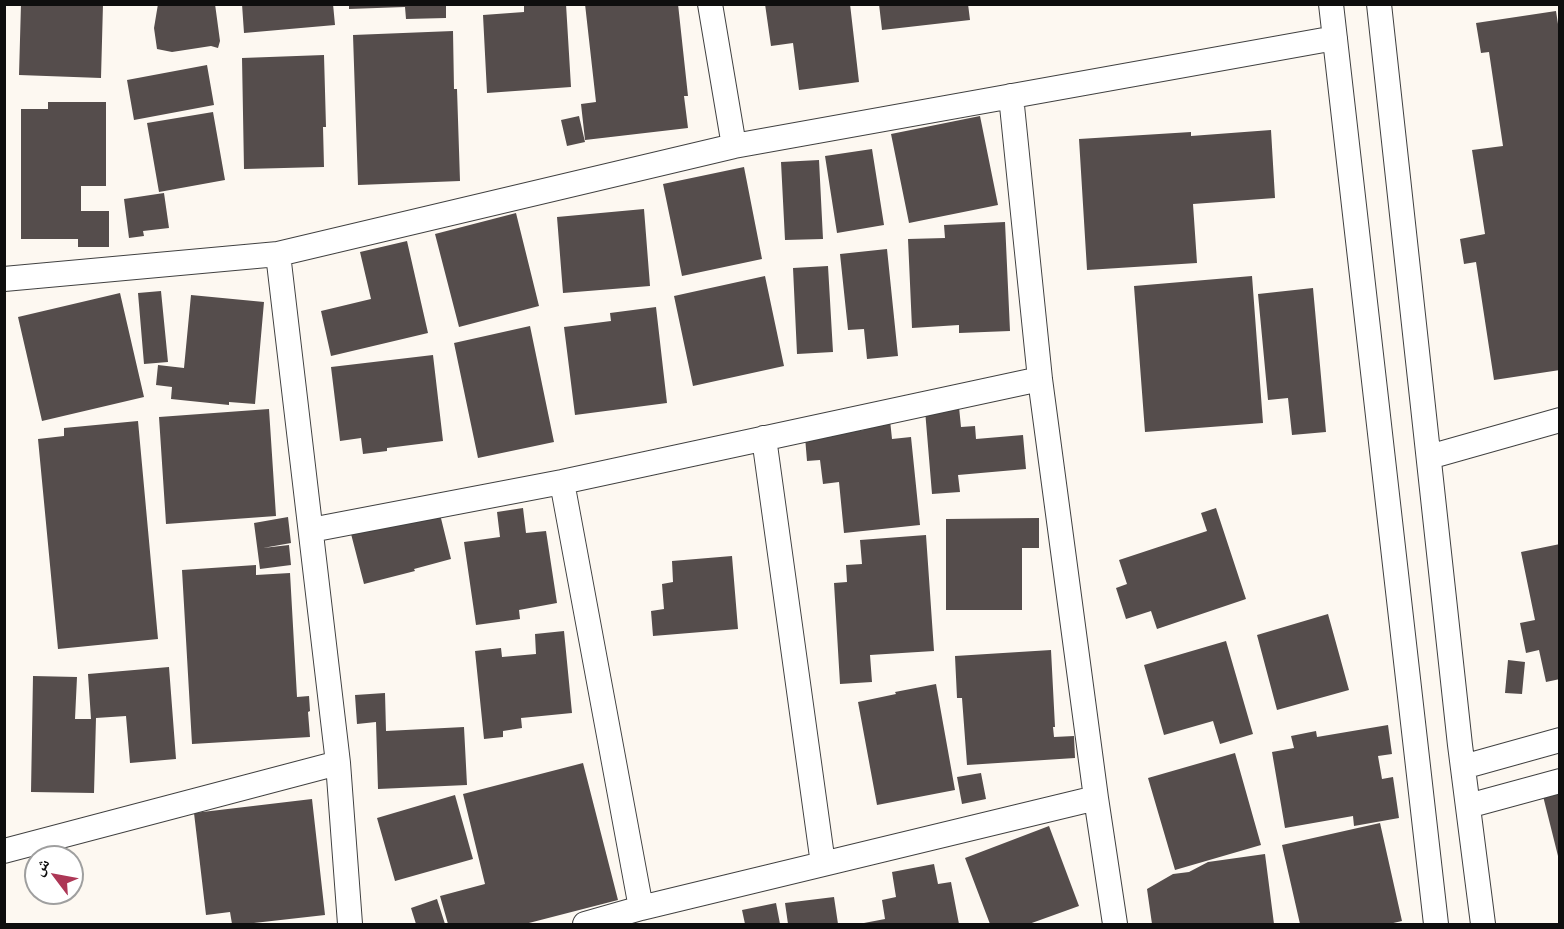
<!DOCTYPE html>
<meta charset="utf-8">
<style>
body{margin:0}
#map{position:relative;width:1564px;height:929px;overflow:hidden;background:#fdf8f1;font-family:"PT Serif","Noto Naskh Arabic",serif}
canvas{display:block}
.frame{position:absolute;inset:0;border:6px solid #0e0e0e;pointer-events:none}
.north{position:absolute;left:24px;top:845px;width:60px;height:60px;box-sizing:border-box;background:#fff;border:2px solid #9f9f9f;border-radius:50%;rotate:302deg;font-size:16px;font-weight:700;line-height:24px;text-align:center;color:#0e0e0e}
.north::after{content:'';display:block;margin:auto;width:21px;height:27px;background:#ad3756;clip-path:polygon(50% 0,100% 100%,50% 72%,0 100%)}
</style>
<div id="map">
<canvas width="1564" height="929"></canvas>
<div class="frame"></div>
<div class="north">ش</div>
</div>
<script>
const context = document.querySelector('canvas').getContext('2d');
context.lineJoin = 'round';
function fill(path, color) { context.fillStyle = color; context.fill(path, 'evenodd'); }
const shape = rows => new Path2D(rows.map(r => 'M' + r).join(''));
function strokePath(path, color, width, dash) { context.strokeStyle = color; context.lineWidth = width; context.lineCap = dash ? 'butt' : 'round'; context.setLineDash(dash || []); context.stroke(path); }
fill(shape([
 [21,4,103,4,101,78,19,75],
 [158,4,215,4,220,41,218,48,211,46,172,52,157,49,154,28],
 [242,4,333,4,335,25,244,33],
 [349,4,446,4,446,18,406,19,405,7,349,9],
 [524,4,566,4,571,87,487,93,483,15,524,12],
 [585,4,678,4,688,96,684,96,688,128,585,140,581,104,596,102],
 [765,4,850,4,859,82,799,90,793,43,771,46],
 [879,4,968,4,970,20,882,30],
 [1556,11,1560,37,1560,370,1494,380,1476,262,1464,264,1460,239,1485,234,1472,150,1503,146,1489,52,1481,53,1476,23],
 [453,31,454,89,457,89,460,181,358,185,353,35],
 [324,55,326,127,323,127,324,167,244,169,242,58],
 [207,65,214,105,134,120,127,80],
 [48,102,106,102,106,186,81,186,81,211,109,211,109,247,78,247,78,239,21,239,21,109,48,109],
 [213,112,225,180,159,192,147,123],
 [579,116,585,142,567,146,561,120],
 [980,116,998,205,909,223,891,134],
 [1271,130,1275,198,1193,204,1197,263,1087,270,1079,139,1191,132,1191,136],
 [872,149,884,225,837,233,825,156],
 [819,160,823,239,785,240,781,162],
 [744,167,762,259,682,276,663,184],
 [164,193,169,228,143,231,144,236,129,238,124,199],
 [644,209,650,286,563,293,557,217],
 [516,213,539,306,459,327,435,234],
 [1005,222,1010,331,959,333,959,325,912,328,908,239,945,238,944,225],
 [407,241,428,333,331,356,321,311,371,299,360,252],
 [887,249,898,356,867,359,864,329,848,330,840,254],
 [828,266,833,352,797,354,793,268],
 [765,276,784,366,693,386,674,296],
 [1252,276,1263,423,1145,432,1134,286],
 [1313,288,1326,432,1292,435,1288,398,1268,400,1258,294],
 [161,291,168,362,144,364,138,293],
 [120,293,144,397,42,421,18,317],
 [191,295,264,302,255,404,229,402,229,405,171,399,172,387,156,385,158,365,184,368],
 [656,307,667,403,575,415,564,327,611,321,610,313],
 [530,326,554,442,478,458,454,343],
 [433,355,443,441,387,448,387,451,363,454,361,438,340,441,331,367],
 [959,407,961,427,975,426,976,439,1023,435,1026,469,958,475,960,492,932,494,925,410],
 [269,409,276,516,166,524,159,417],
 [890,420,892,439,911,437,920,525,844,533,839,482,823,484,820,460,807,461,805,437,864,430,863,423],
 [138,421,158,639,58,649,38,439,64,436,64,428],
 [437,502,451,559,414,569,415,571,364,584,350,530],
 [523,508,526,533,546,531,557,603,519,610,520,619,476,625,464,542,500,537,497,512],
 [1216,508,1246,599,1157,629,1151,611,1126,619,1116,588,1127,584,1119,560,1207,531,1201,513],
 [288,517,291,543,263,548,289,545,291,565,260,569,254,523],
 [1039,518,1039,548,1022,548,1022,610,946,610,946,519],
 [926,535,934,651,870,655,872,682,840,684,834,583,847,582,846,565,862,564,860,540],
 [1560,544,1560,679,1546,682,1539,650,1526,653,1520,623,1535,620,1521,552],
 [732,556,738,629,653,636,651,611,664,609,662,584,673,582,672,561],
 [256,565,256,575,290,573,297,697,309,696,310,711,308,712,310,737,192,744,182,570],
 [1328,614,1349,690,1277,710,1257,635],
 [564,631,572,713,521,718,522,728,503,731,503,737,484,739,475,651,501,648,502,657,536,654,535,634],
 [1226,641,1253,734,1220,744,1213,721,1164,735,1144,665],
 [1051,650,1055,727,1053,727,1054,737,1074,736,1075,758,967,765,962,698,957,698,955,656],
 [1508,660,1525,662,1522,694,1505,693],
 [169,667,176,759,130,763,126,716,96,718,94,793,31,792,33,676,77,677,75,719,91,719,88,674],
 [936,684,955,790,877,805,858,702,896,694,895,692],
 [385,693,386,731,464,727,467,785,378,789,376,722,357,724,355,695],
 [1388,725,1392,754,1378,756,1382,779,1393,777,1399,818,1354,826,1353,816,1285,828,1272,752,1294,748,1291,736,1316,731,1317,737],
 [1235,753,1261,845,1175,870,1148,778],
 [583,763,618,900,525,924,448,924,440,896,485,884,463,794],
 [981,773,986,799,962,804,957,777],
 [1560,787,1560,860,1559,860,1542,792],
 [455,795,473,859,395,881,377,818],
 [312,799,325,915,245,924,232,924,230,912,206,915,194,813],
 [1380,823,1402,921,1389,924,1300,924,1282,845],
 [1049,826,1079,906,1029,924,990,924,965,858],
 [1265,854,1274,924,1152,924,1147,889,1173,874,1189,872,1208,862],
 [934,864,938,884,951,882,959,924,864,924,864,923,885,919,882,900,896,897,892,872],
 [834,897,838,924,788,924,785,903],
 [437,899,445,924,416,924,411,908],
 [776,903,780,924,745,924,742,910]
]), '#554d4c');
const street = shape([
 [710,4,734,146],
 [1331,4,1436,924],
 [1379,4,1460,745,1483,924],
 [1011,96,1040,379,1096,798,1115,924],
 [278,254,338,763,350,924],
 [4,279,278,254,734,146,1335,38],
 [764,438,823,864],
 [1429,457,1560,420],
 [562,482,641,908],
 [311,530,562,482,1040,379],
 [1463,767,1560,740],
 [1468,806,1560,781],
 [4,851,338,763],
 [585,924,641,908,1096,798]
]);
strokePath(street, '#414141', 26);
strokePath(street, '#fff', 24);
</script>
